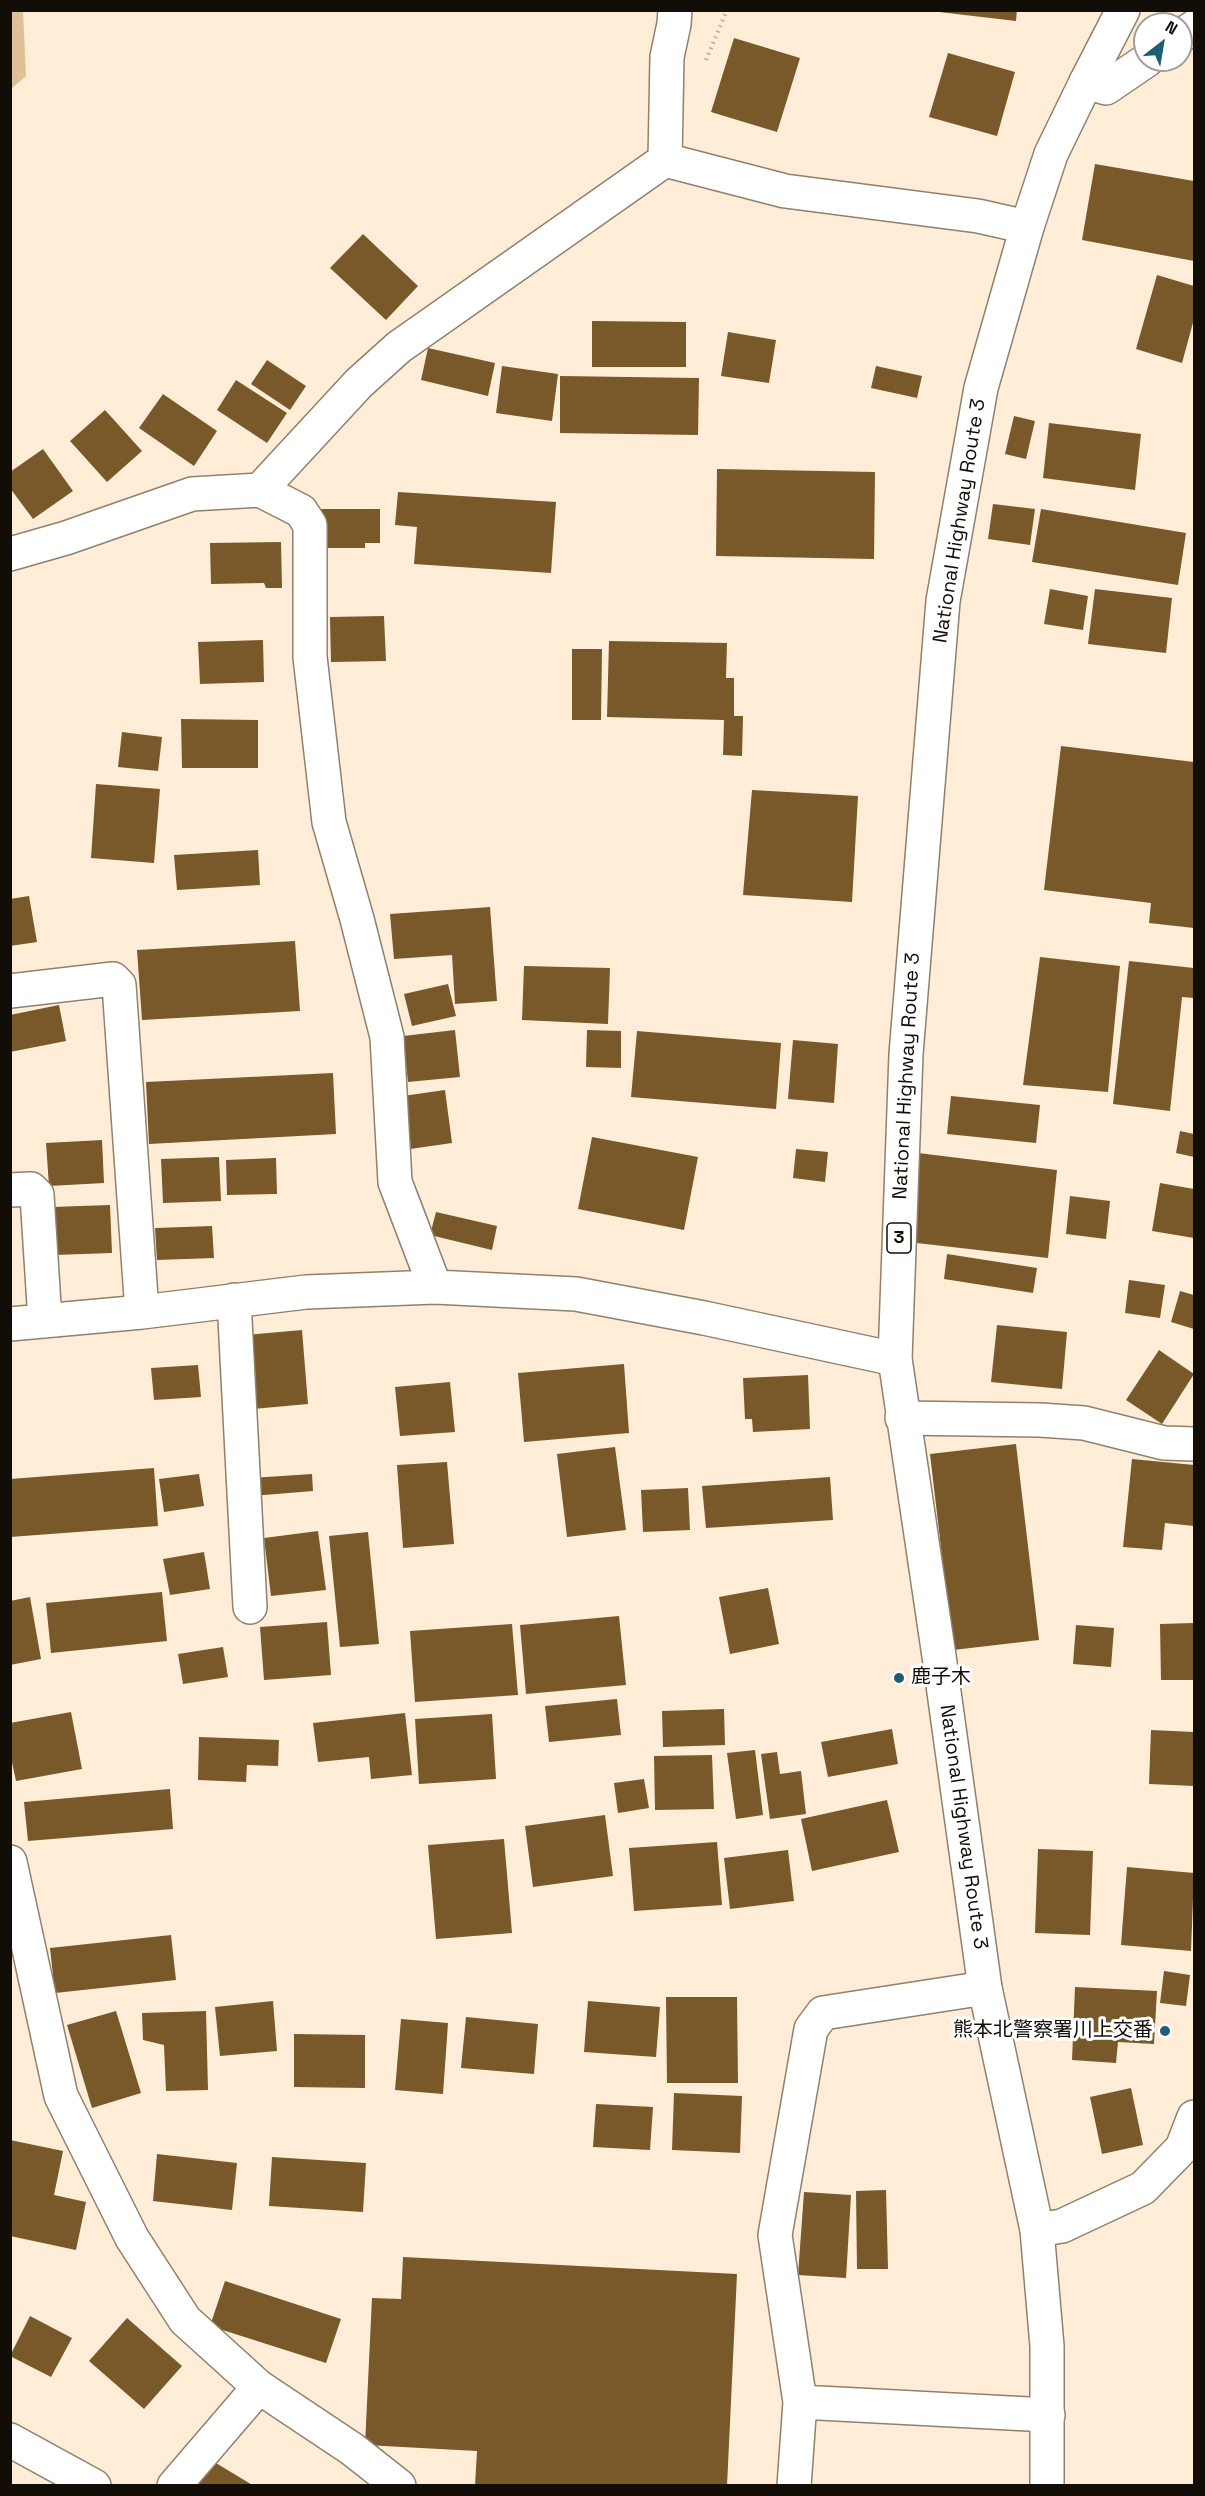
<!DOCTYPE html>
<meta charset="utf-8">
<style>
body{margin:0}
#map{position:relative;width:1205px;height:2496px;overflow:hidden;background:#ffedd8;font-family:"Space Grotesk",sans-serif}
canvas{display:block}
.frame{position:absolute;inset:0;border:12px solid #130d07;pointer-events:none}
.north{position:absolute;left:1133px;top:12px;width:60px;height:60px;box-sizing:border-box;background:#fff;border:2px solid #a19e9c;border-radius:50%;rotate:31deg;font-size:16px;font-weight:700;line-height:24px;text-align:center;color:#130d07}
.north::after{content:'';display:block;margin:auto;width:21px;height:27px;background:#1d5e73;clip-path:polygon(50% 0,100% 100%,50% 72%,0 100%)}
</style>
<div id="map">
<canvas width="1205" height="2496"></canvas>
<div class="frame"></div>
<div class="north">N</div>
</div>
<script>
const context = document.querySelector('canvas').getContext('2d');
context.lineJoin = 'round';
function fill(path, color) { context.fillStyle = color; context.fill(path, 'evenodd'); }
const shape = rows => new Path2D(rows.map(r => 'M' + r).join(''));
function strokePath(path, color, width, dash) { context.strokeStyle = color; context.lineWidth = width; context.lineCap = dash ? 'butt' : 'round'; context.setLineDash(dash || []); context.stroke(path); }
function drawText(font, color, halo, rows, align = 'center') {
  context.font = font + ' "Space Grotesk","Noto Sans JP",sans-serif'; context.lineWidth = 6; context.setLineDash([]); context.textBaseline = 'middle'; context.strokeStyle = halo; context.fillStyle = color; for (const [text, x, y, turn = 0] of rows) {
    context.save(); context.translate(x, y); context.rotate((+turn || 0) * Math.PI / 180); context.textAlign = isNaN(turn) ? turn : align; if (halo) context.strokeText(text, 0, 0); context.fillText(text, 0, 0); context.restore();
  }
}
fill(shape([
 [11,10,23,11,26,76,11,89]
]), '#e0c097');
fill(shape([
 [922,10,1017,10,1016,21],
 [734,38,800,58,777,132,711,112],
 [948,53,1015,72,997,136,929,117],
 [1095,164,1194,181,1194,261,1082,240],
 [363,234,418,286,386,320,330,268],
 [1157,275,1194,286,1194,319,1182,363,1136,349],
 [592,321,686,322,686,367,592,367],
 [728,332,776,340,769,383,721,376],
 [428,348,495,363,488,396,421,380],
 [267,360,306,386,290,410,251,384],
 [502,366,558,374,552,421,496,413],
 [876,366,922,376,917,398,871,388],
 [560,376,699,378,698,435,560,433],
 [236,380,287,413,267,443,217,410],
 [163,394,217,431,194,466,139,428],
 [105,410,142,451,107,482,70,441],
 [1014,416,1035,421,1026,459,1005,454],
 [1049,423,1141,434,1135,490,1043,478],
 [43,449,73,491,33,519,10,488,10,472],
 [717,469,875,472,874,559,716,556],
 [398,492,556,502,551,573,414,564,417,527,395,525],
 [993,504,1035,509,1030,545,988,539],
 [319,509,380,509,380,543,365,543,365,548,319,548],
 [1041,509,1186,533,1178,585,1032,562],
 [281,542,282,588,266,588,264,583,211,584,210,543],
 [1050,589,1088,596,1083,630,1044,624],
 [1095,589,1172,598,1166,653,1088,644],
 [384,616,386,661,331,662,330,617],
 [263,640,264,682,200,684,198,642],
 [609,641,727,643,726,678,734,678,734,716,743,716,742,756,723,755,724,720,607,717],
 [572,649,602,649,601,720,572,720],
 [181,719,258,720,258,768,182,768],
 [122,732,162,737,158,771,118,767],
 [1061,746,1194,762,1194,928,1149,923,1151,903,1044,890],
 [96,784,160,789,154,863,91,858],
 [752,790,858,796,852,902,743,895],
 [258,850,260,885,177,890,174,855],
 [29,896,37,942,10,946,10,899],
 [490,907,497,1001,455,1004,452,955,394,959,390,914],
 [295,941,300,1011,142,1020,137,950],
 [1040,957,1120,966,1108,1092,1023,1085],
 [1129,961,1194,968,1194,998,1182,997,1170,1111,1113,1104],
 [524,966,610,968,608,1024,522,1020],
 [448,984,456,1016,412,1026,404,994],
 [59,1005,66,1041,10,1052,10,1015],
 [455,1030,460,1077,408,1082,403,1036],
 [587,1030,621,1031,621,1068,586,1067],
 [637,1031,781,1043,776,1109,631,1097],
 [793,1040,838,1044,834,1103,788,1099],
 [333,1073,336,1134,149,1144,146,1082],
 [445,1090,452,1143,403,1150,396,1097],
 [951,1096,1040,1105,1036,1143,947,1134],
 [1180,1131,1194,1134,1194,1157,1176,1153],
 [592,1137,698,1157,684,1230,578,1209],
 [102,1140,104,1183,49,1186,46,1143],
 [796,1149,828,1152,825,1182,793,1178],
 [918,1153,1057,1170,1048,1258,908,1242],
 [219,1157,221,1201,163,1203,161,1159],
 [276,1158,277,1194,227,1195,226,1160],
 [1160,1183,1194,1189,1194,1238,1152,1231],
 [1070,1196,1110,1201,1106,1239,1066,1234],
 [110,1205,112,1253,54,1255,52,1207],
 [436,1212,497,1226,492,1250,430,1235],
 [212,1226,214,1258,157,1260,155,1228],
 [947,1254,1037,1268,1033,1293,944,1279],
 [1129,1280,1165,1285,1160,1318,1125,1313],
 [1180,1291,1194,1295,1194,1329,1171,1322],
 [997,1325,1067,1332,1062,1389,991,1382],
 [302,1330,308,1404,253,1409,246,1335],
 [1159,1350,1194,1374,1162,1424,1126,1400],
 [624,1364,629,1433,524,1442,518,1373],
 [198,1365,201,1397,154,1400,151,1368],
 [808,1375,810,1429,753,1432,752,1419,745,1419,743,1378],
 [450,1382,455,1432,400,1436,395,1387],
 [1016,1444,1039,1640,953,1650,930,1454],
 [615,1447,626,1530,567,1537,557,1454],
 [1132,1459,1194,1465,1194,1526,1165,1523,1162,1550,1123,1547],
 [447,1462,454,1544,403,1548,397,1465],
 [154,1468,158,1526,10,1537,10,1479],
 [199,1474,204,1506,164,1512,159,1479],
 [312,1474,313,1491,252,1496,251,1478],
 [830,1477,833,1520,706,1528,702,1486],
 [688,1488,690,1530,643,1532,641,1490],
 [318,1531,326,1590,271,1596,264,1538],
 [368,1532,379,1644,340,1647,329,1536],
 [204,1552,210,1589,170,1595,163,1559],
 [768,1588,779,1644,730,1654,719,1597],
 [162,1592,167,1641,51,1653,46,1603],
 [30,1597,41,1659,10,1665,10,1601],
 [619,1616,626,1685,526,1694,520,1625],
 [327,1622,331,1675,264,1680,260,1627],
 [1194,1623,1194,1680,1161,1680,1160,1624],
 [512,1624,518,1695,415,1702,410,1631],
 [1076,1625,1114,1628,1111,1667,1073,1664],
 [223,1647,228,1677,183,1684,178,1654],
 [617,1699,621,1735,549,1742,545,1706],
 [724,1709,725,1745,663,1747,662,1711],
 [71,1712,82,1769,16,1781,10,1753,10,1723],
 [405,1713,412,1775,371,1779,369,1757,318,1762,313,1723],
 [492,1714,496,1779,419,1784,415,1719],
 [892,1729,898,1764,828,1777,821,1742],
 [1151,1730,1194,1732,1194,1786,1149,1784],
 [199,1737,279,1740,278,1766,247,1765,246,1782,198,1780],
 [755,1750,763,1815,736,1819,727,1753],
 [777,1752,780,1774,801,1771,806,1814,770,1819,761,1754],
 [712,1755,714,1809,655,1810,654,1756],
 [644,1779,649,1808,618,1813,614,1783],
 [170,1789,173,1829,28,1841,24,1802],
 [887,1800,899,1852,812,1871,801,1819],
 [605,1815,613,1876,533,1887,525,1826],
 [504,1839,512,1933,436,1939,428,1845],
 [717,1842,722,1905,634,1911,629,1848],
 [1038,1849,1093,1851,1090,1935,1035,1933],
 [788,1850,794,1901,730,1909,724,1858],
 [1127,1867,1194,1873,1191,1951,1121,1945],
 [171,1935,176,1980,55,1993,50,1948],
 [1164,1971,1190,1975,1186,2006,1160,2003],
 [1075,1987,1157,1991,1154,2044,1118,2042,1116,2063,1072,2060],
 [666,1997,737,1997,738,2083,667,2083],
 [273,2001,277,2051,220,2056,215,2007],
 [588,2001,660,2007,656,2057,584,2052],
 [116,2011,141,2093,92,2108,67,2025],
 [206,2011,208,2090,166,2091,164,2045,143,2040,142,2013],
 [466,2017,538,2024,534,2074,461,2068],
 [401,2019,448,2023,443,2094,395,2090],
 [294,2034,365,2035,365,2088,294,2087],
 [1131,2088,1143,2145,1102,2154,1090,2097],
 [674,2093,742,2096,740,2153,672,2150],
 [596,2104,653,2107,650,2150,593,2147],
 [10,2140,63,2151,54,2195,86,2202,76,2250,10,2236],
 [157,2154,237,2163,232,2210,153,2201],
 [272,2157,366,2163,363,2212,269,2206],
 [886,2190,888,2269,857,2269,856,2191],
 [804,2192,851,2195,846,2278,798,2275],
 [403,2257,737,2274,727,2486,475,2486,477,2451,365,2445,372,2298,401,2299],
 [225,2281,341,2319,326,2363,210,2326],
 [30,2316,72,2338,51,2377,10,2356],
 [127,2318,182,2366,144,2409,89,2361],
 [206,2457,254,2486,189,2486]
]), '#79582a');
const minor = shape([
 [1181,36,1194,27],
 [1086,82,1106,88,1147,60],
 [665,160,785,191,978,216,1027,227],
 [260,490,359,383,399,347,665,160,667,57,674,24,675,10],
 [10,554,66,538,192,494,260,490,301,511,310,525,310,657,329,822,357,919,387,1037,395,1182,435,1287],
 [10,991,113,979,119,985,142,1312],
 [10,1190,31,1189,37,1195,45,1321],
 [234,1300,250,1607],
 [10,1324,142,1312,306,1292,435,1287,576,1294,704,1318,895,1359],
 [902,1418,1040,1420,1084,1423,1164,1443,1194,1444],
 [10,1862,61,2096,132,2238,185,2320,259,2387,352,2449,399,2486],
 [1037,2230,1062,2226,1143,2188,1182,2148,1194,2117],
 [800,2402,1048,2415],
 [10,2440,94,2486],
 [174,2486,259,2387],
 [794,2486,800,2402,775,2235,811,2029,823,2013,985,1988]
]);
const highway = shape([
 [1047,2486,1047,2346,1037,2230,985,1988,939,1656,895,1359,906,1054,943,601,981,388,1027,227,1051,154,1086,82,1123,10]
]);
strokePath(minor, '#90806d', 36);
strokePath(highway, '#90806d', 36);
strokePath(shape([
 [706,60,727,10]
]), '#b8a999', 4, [1.5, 4.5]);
strokePath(minor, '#fff', 33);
strokePath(highway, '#fff', 33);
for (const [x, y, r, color] of [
 [899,1678,6,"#1d5e73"],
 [1165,2031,6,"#1d5e73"]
]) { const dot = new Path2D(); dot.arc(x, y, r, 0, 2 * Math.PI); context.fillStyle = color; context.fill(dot); strokePath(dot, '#fff', 2); }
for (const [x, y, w] of [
 [899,1238,24]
]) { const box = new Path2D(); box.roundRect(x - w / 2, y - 15, w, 30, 4.5); context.fillStyle = '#fff'; context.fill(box); strokePath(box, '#130d07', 1.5); }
drawText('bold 18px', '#130d07', null, [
 ["3",899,1238]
]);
drawText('20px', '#130d07', '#fff', [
 ["National Highway Route 3",960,521,-81],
 ["National Highway Route 3",907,1076,-87],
 ["National Highway Route 3",963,1827,82]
]);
drawText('20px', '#130d07', '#fff', [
 ["鹿子木",911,1678],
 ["熊本北警察署川上交番",1153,2031,"right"]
], 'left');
</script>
